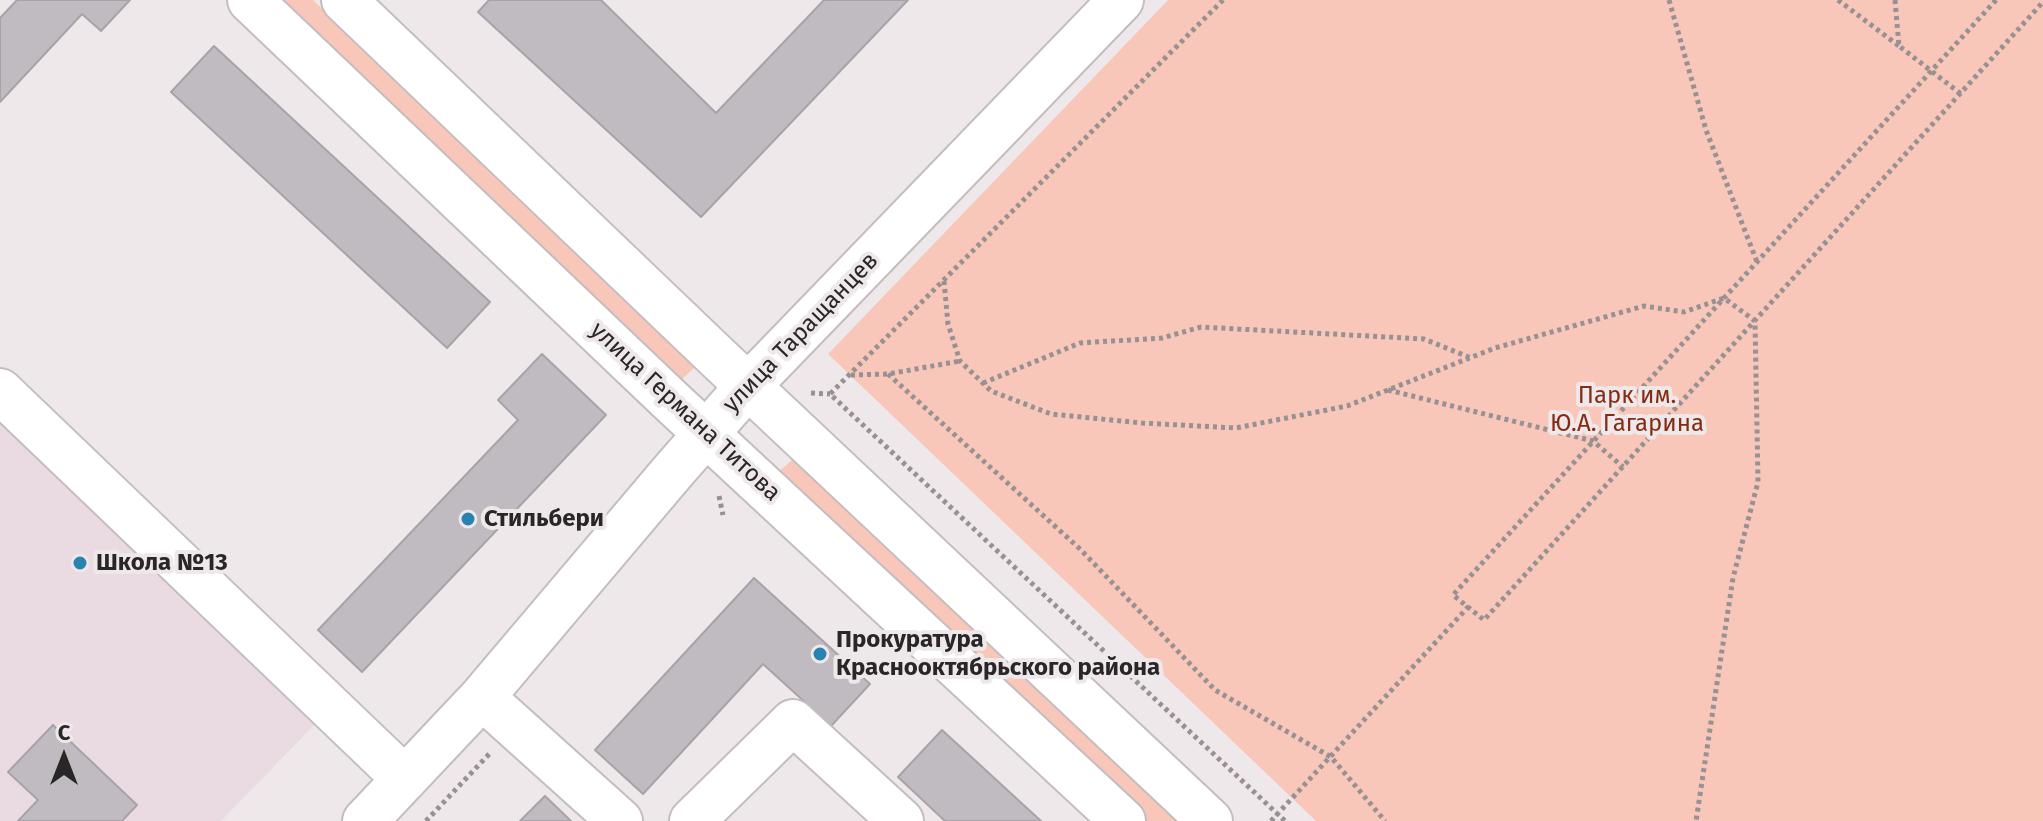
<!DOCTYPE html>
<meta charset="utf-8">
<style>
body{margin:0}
#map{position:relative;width:2043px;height:821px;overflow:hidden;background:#efe8eb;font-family:"Fira Sans",sans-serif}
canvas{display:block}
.north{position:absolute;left:24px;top:717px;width:80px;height:80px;-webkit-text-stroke:6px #efe8eb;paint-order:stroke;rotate:0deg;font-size:22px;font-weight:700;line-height:32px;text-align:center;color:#292627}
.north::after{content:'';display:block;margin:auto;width:28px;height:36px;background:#292627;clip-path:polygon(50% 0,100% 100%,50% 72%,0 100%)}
</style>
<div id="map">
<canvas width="2043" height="821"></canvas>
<div class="north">С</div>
</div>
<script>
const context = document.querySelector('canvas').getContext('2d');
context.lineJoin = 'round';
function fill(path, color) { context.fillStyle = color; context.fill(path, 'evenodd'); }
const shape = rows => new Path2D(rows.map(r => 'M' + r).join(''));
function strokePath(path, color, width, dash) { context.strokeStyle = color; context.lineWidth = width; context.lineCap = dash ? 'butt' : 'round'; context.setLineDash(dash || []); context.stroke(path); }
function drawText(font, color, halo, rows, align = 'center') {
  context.font = font + ' "Fira Sans",sans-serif'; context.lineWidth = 8; context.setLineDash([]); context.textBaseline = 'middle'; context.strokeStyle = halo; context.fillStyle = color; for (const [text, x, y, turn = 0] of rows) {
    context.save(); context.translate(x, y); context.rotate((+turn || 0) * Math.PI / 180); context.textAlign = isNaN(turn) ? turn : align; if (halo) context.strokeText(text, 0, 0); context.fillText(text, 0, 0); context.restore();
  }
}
fill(shape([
 [0,406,319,720,221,821,0,821]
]), '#eadae1');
fill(shape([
 [267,0,313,0,695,367,675,386],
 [1168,0,2043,0,2043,821,1316,821,828,354],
 [796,457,1180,821,1138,821,773,476]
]), '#f9c7b9');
const building = shape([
 [17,0,130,0,101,31,82,14,0,102,0,18,17,0],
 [489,0,601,0,716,113,824,0,908,0,701,217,478,12,489,0],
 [214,46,490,302,447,348,171,92,214,46],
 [542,354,606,415,362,672,318,630,518,420,498,400,542,354],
 [754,578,870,684,831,726,763,664,643,794,595,750,754,578],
 [53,725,137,805,122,821,18,821,38,800,8,772,53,725],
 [942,730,1041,821,945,821,898,777,942,730],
 [545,796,571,821,520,821,545,796]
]);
fill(building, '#c0bbc0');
strokePath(building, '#a8a3a8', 2);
const minor = shape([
 [250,0,671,401,1123,821],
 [344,0,716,356,1210,821],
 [0,391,405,779],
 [482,697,620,821],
 [365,821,482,697,675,469,748,386,1121,0],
 [692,821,793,722,901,821]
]);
strokePath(minor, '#c4bdc0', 48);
strokePath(shape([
 [1223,0,830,394,1285,821],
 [1669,0,1706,130,1757,262],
 [1838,0,1899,46],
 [1895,0,1899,46,1961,94],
 [1996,0,1453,595,1484,620,2043,2],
 [944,281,948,324,960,361,991,391,1051,414,1142,423,1236,428,1347,406,1495,348,1644,306,1684,312,1724,298,1755,321,1758,482,1733,578,1696,821],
 [888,374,1080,549,1215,690,1331,757,1385,821],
 [851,375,888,374,960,361],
 [983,383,1080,343,1162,338,1201,327,1424,339,1471,358],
 [1388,390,1593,441,1623,467],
 [811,393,830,394],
 [719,496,723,515],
 [426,821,491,752],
 [1271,821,1469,606]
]), '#979194', 5, [4, 4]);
strokePath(minor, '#fff', 44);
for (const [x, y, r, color] of [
 [468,519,8,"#2883b1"],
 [80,563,8,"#2883b1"],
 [820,654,8,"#2883b1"]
]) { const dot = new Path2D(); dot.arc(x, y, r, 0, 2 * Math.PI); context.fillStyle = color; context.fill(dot); strokePath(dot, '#efe8eb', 3); }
drawText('24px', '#292627', '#efe8eb', [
 ["улица Таращанцев",801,333,-46],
 ["улица Германа Титова",685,412,43]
]);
drawText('24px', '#842b12', '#efe8eb', [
 ["Парк им.",1627,396],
 ["Ю.А. Гагарина",1627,424]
]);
drawText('bold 24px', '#292627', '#efe8eb', [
 ["Стильбери",484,519],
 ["Школа №13",96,563],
 ["Прокуратура",836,640],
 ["Краснооктябрьского района",836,668]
], 'left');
</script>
